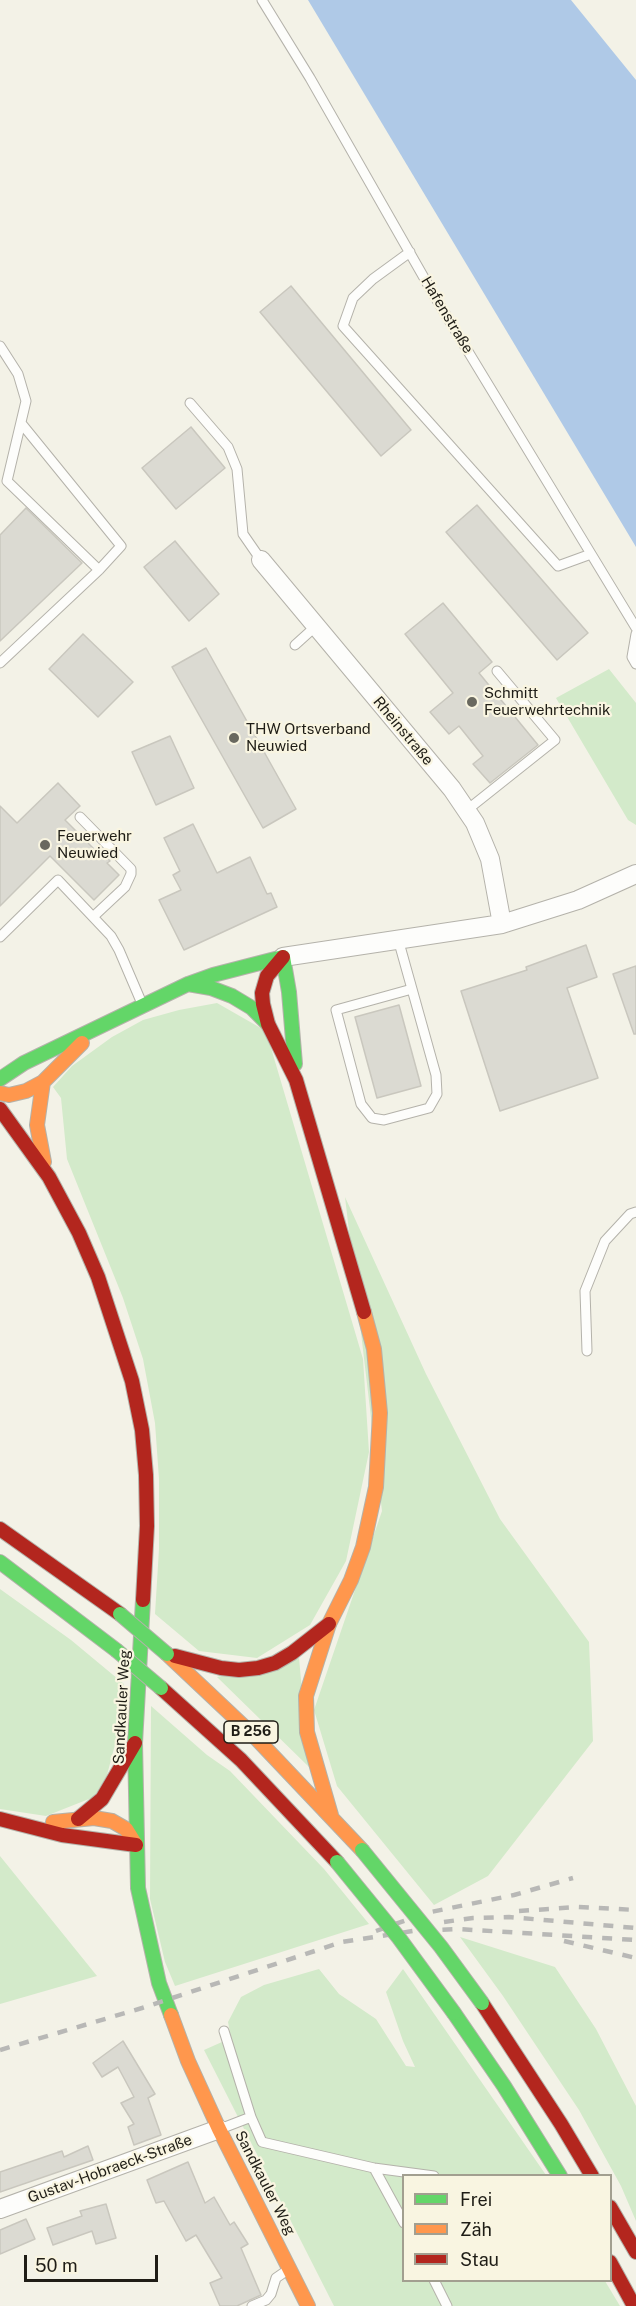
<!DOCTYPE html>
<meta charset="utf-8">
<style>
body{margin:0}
#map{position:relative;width:636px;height:2306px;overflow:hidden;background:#f3f2e7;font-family:"Public Sans",sans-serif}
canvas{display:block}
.legend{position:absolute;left:402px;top:2174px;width:210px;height:108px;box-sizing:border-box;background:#f9f5e1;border:2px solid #a29f90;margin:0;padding:8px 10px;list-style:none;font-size:18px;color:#1f1d16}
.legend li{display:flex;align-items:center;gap:12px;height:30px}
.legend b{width:30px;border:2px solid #a29f90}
.scale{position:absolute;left:24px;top:2255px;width:134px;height:27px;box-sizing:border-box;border:3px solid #1f1d16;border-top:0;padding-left:8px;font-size:18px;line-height:21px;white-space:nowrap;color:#1f1d16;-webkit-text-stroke:4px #f9f5e1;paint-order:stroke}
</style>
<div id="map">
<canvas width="636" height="2306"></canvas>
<ul class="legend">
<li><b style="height:8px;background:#63d668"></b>Frei</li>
<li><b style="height:8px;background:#ff974d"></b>Zäh</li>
<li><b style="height:8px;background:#b3261e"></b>Stau</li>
</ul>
<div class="scale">50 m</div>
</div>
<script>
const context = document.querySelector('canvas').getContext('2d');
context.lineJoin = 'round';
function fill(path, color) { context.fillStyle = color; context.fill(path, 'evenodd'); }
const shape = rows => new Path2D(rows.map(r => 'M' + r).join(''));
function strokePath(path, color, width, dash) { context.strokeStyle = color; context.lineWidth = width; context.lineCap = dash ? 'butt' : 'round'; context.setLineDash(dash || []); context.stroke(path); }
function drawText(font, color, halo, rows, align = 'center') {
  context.font = font + ' "Public Sans",sans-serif'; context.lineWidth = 4.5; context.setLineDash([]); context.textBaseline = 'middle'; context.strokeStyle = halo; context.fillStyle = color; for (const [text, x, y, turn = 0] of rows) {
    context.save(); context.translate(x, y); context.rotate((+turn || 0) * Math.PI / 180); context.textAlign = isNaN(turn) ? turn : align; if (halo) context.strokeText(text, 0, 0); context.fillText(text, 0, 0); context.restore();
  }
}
fill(shape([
 [609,669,636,703,636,825,628,820,556,698],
 [217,1003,266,1031,363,1359,369,1452,346,1561,310,1625,257,1658,199,1651,155,1614,159,1549,159,1479,155,1423,143,1359,123,1298,67,1159,61,1098,53,1087,72,1066,112,1037,143,1020,179,1010],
 [345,1197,426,1374,500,1519,589,1642,593,1741,488,1876,434,1905,337,1786,314,1710,382,1511],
 [0,1589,71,1640,124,1684,118,1733,107,1775,94,1797,46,1816,0,1809],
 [299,1658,309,1767,217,1677],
 [151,1706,207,1755,230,1771,324,1869,369,1924,175,1986,165,1962,150,1899],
 [0,1856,97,1976,0,2004],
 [460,1937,555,1967,596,2029,636,2106,636,2221,621,2186,579,2110,503,1996],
 [319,1969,339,1994,376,2019,406,2066,415,2067,403,2041,386,1992,403,1969,546,2175,404,2176,404,2280,605,2281,620,2306,334,2306,204,2050,231,2038,228,2022,241,1997,264,1985]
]), '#d3eaca');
fill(shape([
 [308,0,571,0,636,80,636,547]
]), '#afc9e7');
const building = shape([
 [291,286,411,430,381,456,260,312,291,286],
 [191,427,225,468,176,509,142,468,191,427],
 [477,505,588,633,557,660,446,532,477,505],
 [26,508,82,563,0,641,0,535,26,508],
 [175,541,219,594,189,621,144,567,175,541],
 [443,603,492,662,479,673,538,745,490,783,473,764,483,756,459,726,449,734,430,712,453,693,405,634,443,603],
 [83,634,133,682,98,717,49,669,83,634],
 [206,648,296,809,263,828,172,667,206,648],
 [170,736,194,788,156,805,132,752,170,736],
 [58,783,80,806,65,820,98,853,100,850,110,861,107,863,119,875,94,900,50,856,0,906,0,806,17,823,58,783],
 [193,824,217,873,250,857,267,894,271,893,277,907,184,950,159,900,181,890,173,875,180,871,164,838,193,824],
 [586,945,597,977,567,988,598,1078,500,1111,461,991,527,970,526,967,586,945],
 [636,966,636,1034,634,1034,613,974,636,966],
 [399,1005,421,1086,377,1098,355,1017,399,1005],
 [123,2041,155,2094,148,2098,161,2135,134,2145,128,2127,134,2124,121,2103,134,2097,118,2067,102,2077,93,2063,123,2041],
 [88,2146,93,2160,0,2192,0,2172,62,2151,64,2157,88,2146],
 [188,2162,205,2203,214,2197,230,2225,234,2222,248,2244,241,2248,261,2295,237,2306,220,2306,210,2283,222,2278,196,2235,186,2241,164,2201,156,2203,147,2180,188,2162],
 [106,2204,116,2238,96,2244,92,2231,53,2245,47,2228,82,2216,80,2211,106,2204],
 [26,2219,35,2239,0,2254,0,2230,26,2219]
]);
fill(building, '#dbdad2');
strokePath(building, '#c9c7be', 1.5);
const lane = shape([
 [262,0,310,78,435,297,636,628],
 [410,252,373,279,353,298,343,326,558,566,591,554],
 [0,346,18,374,26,401,7,481,99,570,121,546,21,423],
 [190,403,228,447,237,469,243,534,261,560],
 [636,634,632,657,636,664],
 [295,645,316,626],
 [0,663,99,570],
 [467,810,555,740,497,671],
 [80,817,131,869,131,874,125,887,94,916],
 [0,937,58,880,111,936,119,950,143,1006],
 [398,939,412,989,436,1075,437,1094,429,1108,384,1120,372,1118,361,1104,336,1010,412,989],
 [587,1351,585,1291,605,1241,630,1214,636,1212],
 [224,2031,251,2117,262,2142,374,2168,434,2176],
 [220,2129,251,2117],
 [374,2168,404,2223],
 [434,2280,447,2306],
 [252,2306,266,2300,271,2294,276,2278,289,2269]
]);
const street = shape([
 [261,560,452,789,475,823,490,859,502,924],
 [283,957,502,924,578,900,636,874],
 [0,2209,219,2129]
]);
const fast = shape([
 [283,957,289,992,295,1064],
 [188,984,211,988,232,996,252,1008,268,1024],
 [0,1079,24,1063,188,984,213,975,283,957],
 [0,1562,116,1650],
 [143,1600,135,1743,138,1888,159,1983,171,2015],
 [454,2013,504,2086,560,2176]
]);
const slow = shape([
 [43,1082,37,1125,44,1162],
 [0,1093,9,1095,26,1091,43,1082,82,1043],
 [167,1654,254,1736,362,1850],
 [331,1815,307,1732,306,1696,329,1624,351,1580,363,1547,376,1487,380,1413,374,1349,364,1312],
 [53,1822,94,1818,112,1821,126,1829,136,1845],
 [171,2015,188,2061,219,2129,308,2306]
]);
const jam = shape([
 [283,957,267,976,262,993,263,1004,268,1024,296,1080,364,1312],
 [0,1109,49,1177,79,1233,98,1277,132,1381,142,1430,146,1475,147,1526,143,1600],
 [0,1529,120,1614],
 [175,1656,221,1668,239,1670,258,1668,275,1663,292,1653,329,1624],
 [161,1688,241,1760,337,1862],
 [0,1819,62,1835,136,1845],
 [78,1819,102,1799,135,1743],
 [482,2003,561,2124,592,2176],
 [610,2207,636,2252],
 [610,2262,634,2306]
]);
strokePath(lane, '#b4b2aa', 11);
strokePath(street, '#b4b2aa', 20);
strokePath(fast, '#b4b2aa', 16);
strokePath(slow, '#b4b2aa', 16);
strokePath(jam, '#b4b2aa', 16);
strokePath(lane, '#fdfdfb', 9);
strokePath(street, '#fdfdfb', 18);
strokePath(fast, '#63d668', 14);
strokePath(slow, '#ff974d', 14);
strokePath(jam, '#b3261e', 14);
strokePath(shape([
 [519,1911,578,1907,636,1910],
 [444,1922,473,1918,509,1917,636,1928],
 [376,1931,426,1913,514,1895,573,1878],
 [564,1941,636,1958],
 [0,2050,142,2008,342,1942,413,1931,458,1929,636,1940]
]), '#b8b8b6', 4.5, [10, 10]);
const fastBridge = shape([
 [120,1614,167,1654],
 [116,1650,161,1688],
 [362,1850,441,1947,482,2003],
 [337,1862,399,1938,454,2013]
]);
strokePath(fastBridge, '#b4b2aa', 16, []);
strokePath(fastBridge, '#63d668', 14);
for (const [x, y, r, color] of [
 [472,702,6,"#69685f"],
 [234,738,6,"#69685f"],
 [45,845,6,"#69685f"]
]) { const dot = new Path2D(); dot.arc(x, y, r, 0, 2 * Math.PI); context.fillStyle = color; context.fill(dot); strokePath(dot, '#f9f5e1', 2); }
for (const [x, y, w] of [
 [251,1732,54]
]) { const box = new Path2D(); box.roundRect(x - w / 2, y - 11, w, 22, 4.5); context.fillStyle = '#f9f5e1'; context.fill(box); strokePath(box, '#1f1d16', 1.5); }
drawText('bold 14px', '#1f1d16', null, [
 ["B 256",251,1732]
]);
drawText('15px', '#1f1d16', '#f9f5e1', [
 ["Hafenstraße",447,315,59],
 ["Rheinstraße",403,731,50],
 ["Sandkauler Weg",122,1707,-87],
 ["Gustav-Hobraeck-Straße",110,2169,-20],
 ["Sandkauler Weg",265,2183,63]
]);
drawText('15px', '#1f1d16', '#f9f5e1', [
 ["Schmitt",484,693],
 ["Feuerwehrtechnik",484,710],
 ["THW Ortsverband",246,729],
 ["Neuwied",246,746],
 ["Feuerwehr",57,836],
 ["Neuwied",57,853]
], 'left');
</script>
